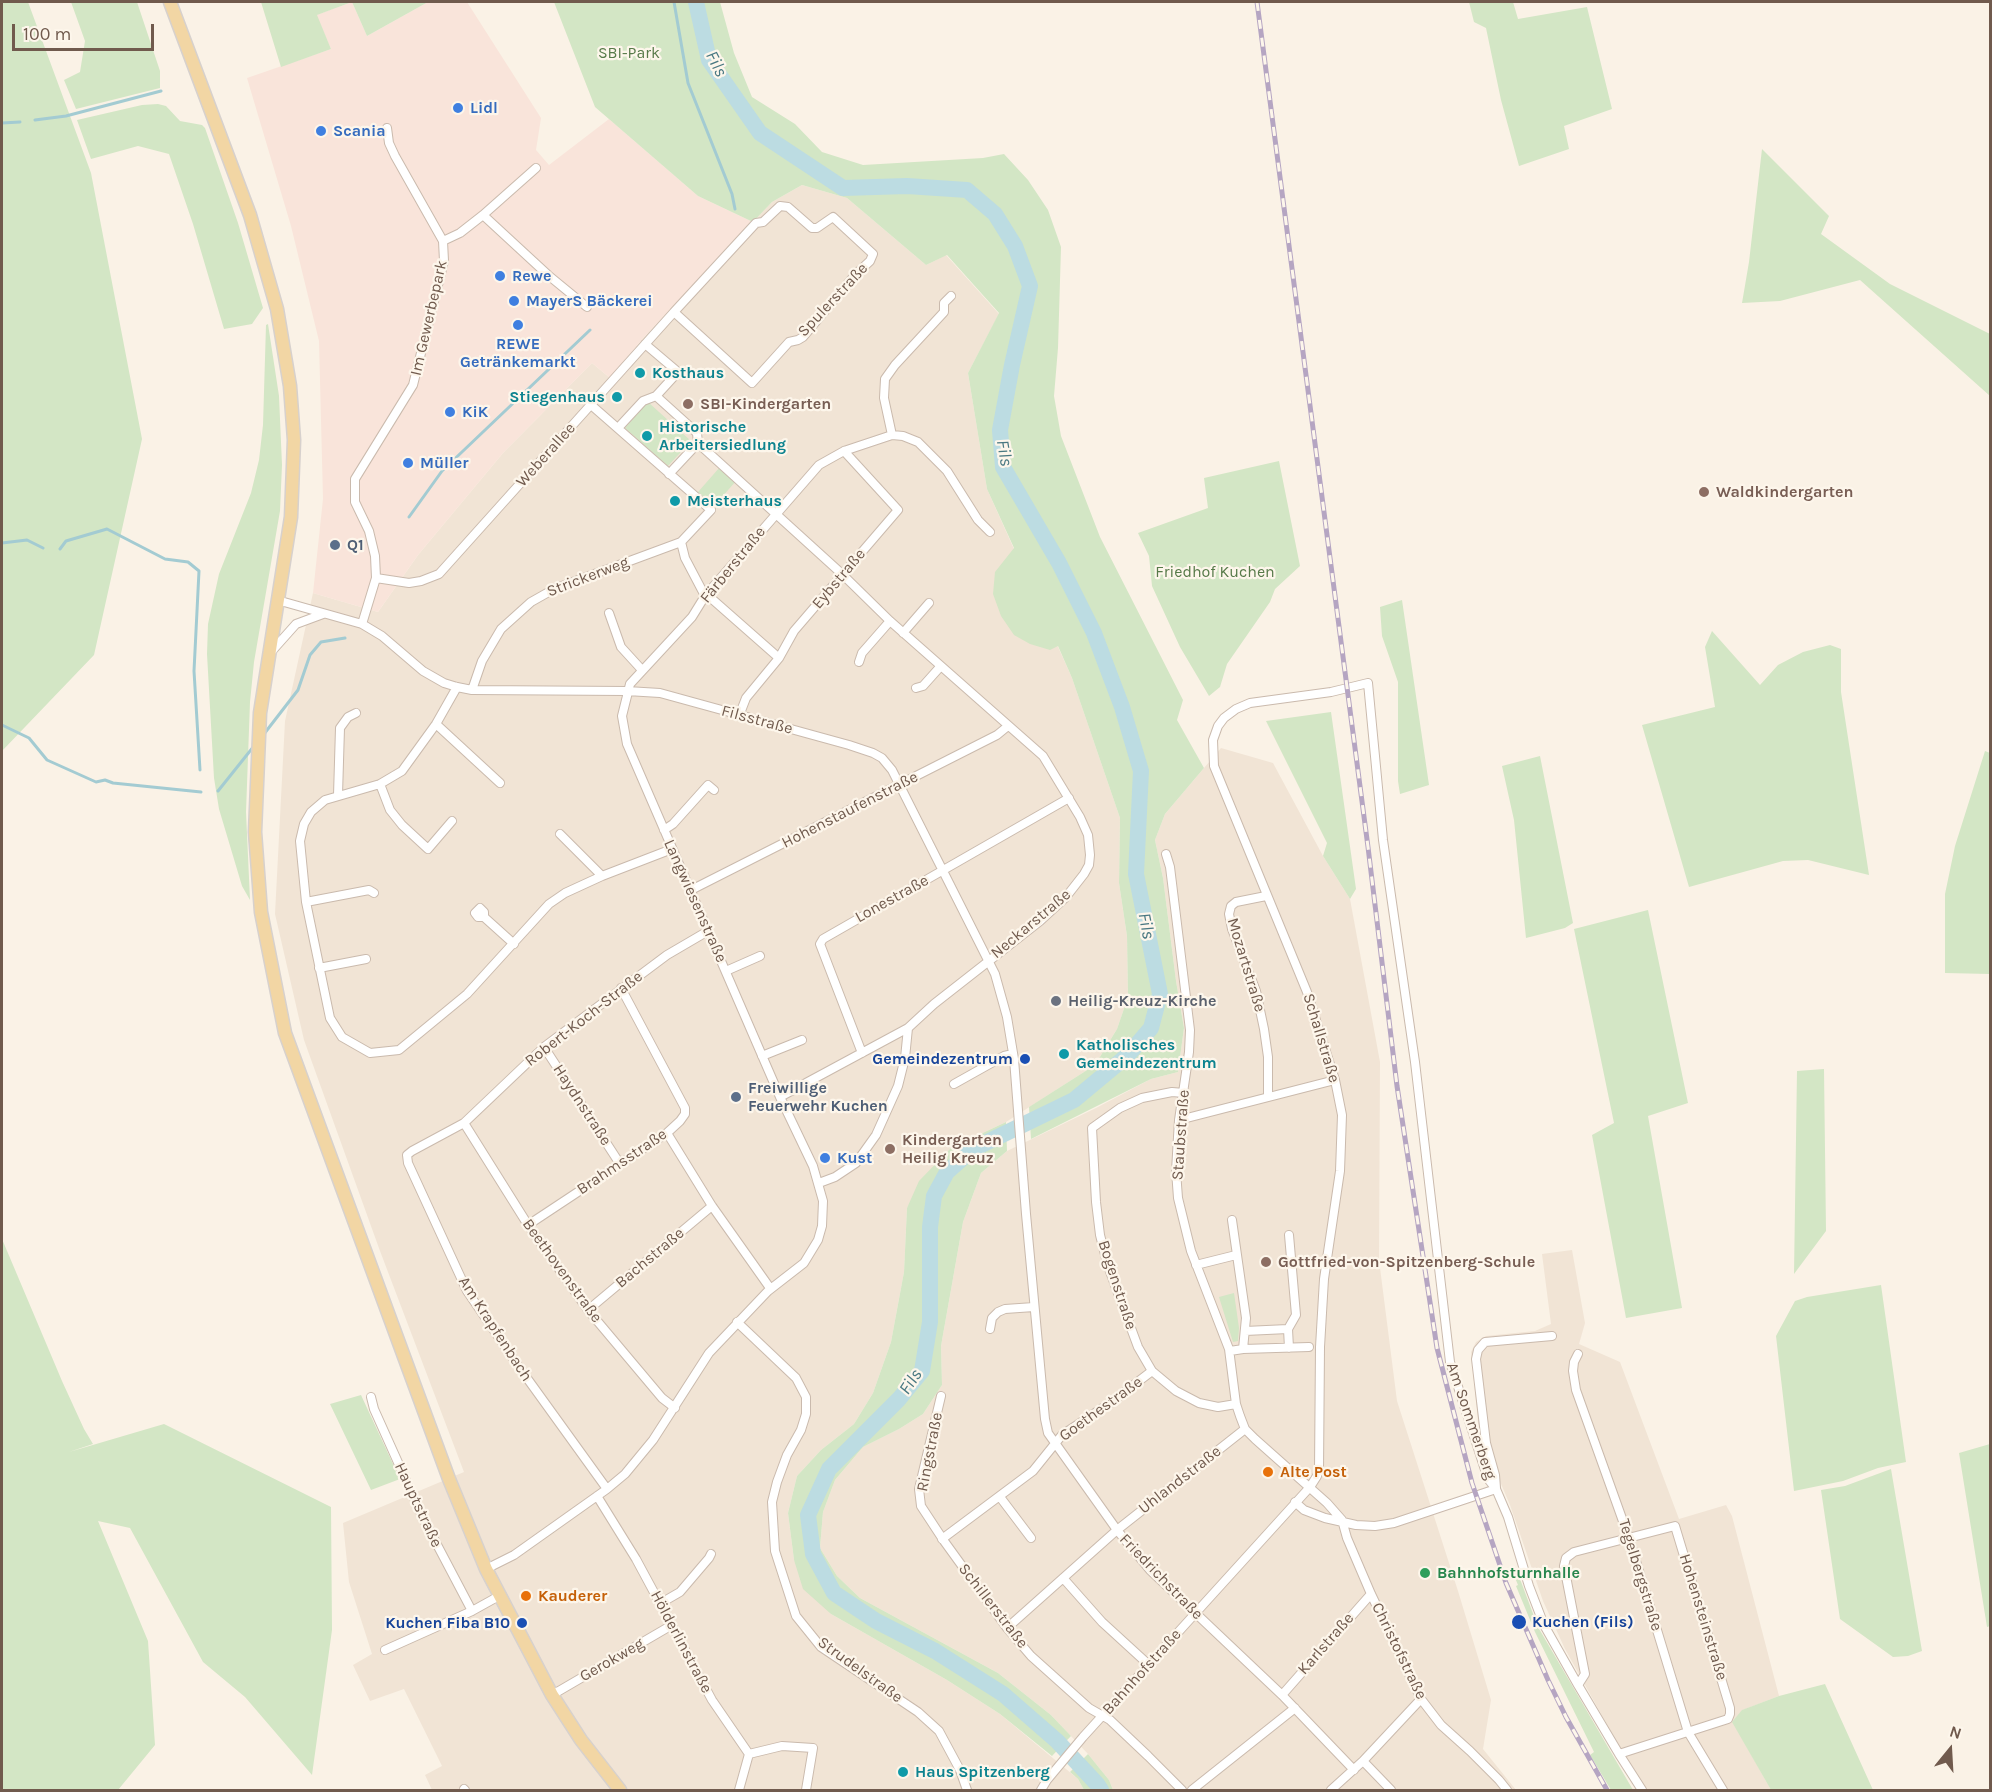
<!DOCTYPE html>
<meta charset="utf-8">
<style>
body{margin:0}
#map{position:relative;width:1992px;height:1792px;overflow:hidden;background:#faf2e6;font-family:Karla,sans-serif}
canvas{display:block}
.frame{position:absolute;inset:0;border:3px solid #705a4d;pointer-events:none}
.north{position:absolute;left:1920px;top:1720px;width:60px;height:60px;-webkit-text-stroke:4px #fdf6eb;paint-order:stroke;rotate:18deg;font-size:16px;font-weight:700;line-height:24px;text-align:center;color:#705a4d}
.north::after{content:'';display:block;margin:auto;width:21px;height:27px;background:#705a4d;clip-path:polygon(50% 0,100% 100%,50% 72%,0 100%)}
.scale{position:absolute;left:12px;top:24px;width:142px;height:27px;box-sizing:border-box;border:3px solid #705a4d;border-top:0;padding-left:8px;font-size:18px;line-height:21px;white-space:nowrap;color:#705a4d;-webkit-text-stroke:4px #fdf6eb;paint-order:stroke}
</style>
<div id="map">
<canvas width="1992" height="1792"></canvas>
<div class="frame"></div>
<div class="north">N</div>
<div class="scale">100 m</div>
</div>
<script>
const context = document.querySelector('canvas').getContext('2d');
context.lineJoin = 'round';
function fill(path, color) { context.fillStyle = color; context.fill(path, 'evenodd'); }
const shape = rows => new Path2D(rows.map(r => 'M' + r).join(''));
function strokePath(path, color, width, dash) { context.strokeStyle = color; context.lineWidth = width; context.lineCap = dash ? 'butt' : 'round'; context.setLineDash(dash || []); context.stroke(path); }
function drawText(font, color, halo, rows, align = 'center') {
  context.font = font + ' Karla,sans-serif'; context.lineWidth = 4.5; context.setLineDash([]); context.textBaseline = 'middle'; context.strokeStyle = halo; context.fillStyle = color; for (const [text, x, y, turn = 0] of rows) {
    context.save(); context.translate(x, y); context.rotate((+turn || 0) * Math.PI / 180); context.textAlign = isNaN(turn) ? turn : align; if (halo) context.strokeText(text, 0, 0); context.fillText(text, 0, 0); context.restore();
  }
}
fill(shape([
 [802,185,847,198,926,265,946,255,999,314,968,373,987,489,1072,678,1120,818,1119,883,1127,936,1128,997,1117,1029,1095,1065,1006,1122,951,1148,907,1208,904,1272,891,1342,873,1393,854,1424,821,1450,797,1476,788,1513,794,1560,831,1614,947,1680,1000,1714,1078,1779,1084,1790,432,1790,425,1775,442,1766,404,1689,370,1701,353,1665,372,1654,349,1582,343,1523,464,1472,380,1251,304,1040,275,914,285,721,313,593,378,612,418,555,503,453,592,363,610,378,645,336,772,202],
 [1221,748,1273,763,1323,856,1350,899,1380,1062,1379,1260,1397,1401,1458,1591,1491,1700,1483,1749,1516,1790,1113,1790,1109,1780,1088,1754,1051,1715,998,1673,860,1598,837,1576,820,1548,823,1512,835,1480,863,1447,899,1429,923,1414,942,1385,941,1346,963,1222,981,1173,1007,1151,1096,1108,1151,1079,1178,1072,1184,1028,1176,981,1163,878,1155,840,1165,814],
 [1572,1250,1585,1323,1579,1344,1620,1362,1679,1519,1726,1505,1732,1516,1779,1696,1743,1710,1733,1722,1771,1790,1646,1790,1625,1757,1565,1649,1543,1601,1510,1505,1479,1432,1471,1352,1476,1342,1486,1336,1535,1331,1551,1324,1542,1254]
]), '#f1e4d5');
fill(shape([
 [352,2,367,36,428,2,467,2,541,118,536,150,549,165,609,119,698,196,753,222,645,336,610,378,592,363,503,453,418,555,378,612,313,593,323,499,319,341,291,226,247,78,331,49,316,15]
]), '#f9e4da');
fill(shape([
 [2,2,28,2,91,173,142,439,94,655,2,751],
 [71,2,137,2,160,71,160,88,76,109,64,80,80,72,85,41],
 [261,2,428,2,367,36,352,2,317,15,331,49,281,67],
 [554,2,720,2,734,53,752,97,795,124,822,152,863,165,983,158,1004,154,1028,180,1048,210,1061,247,1058,348,1054,396,1061,436,1100,537,1183,700,1177,720,1204,768,1165,814,1155,840,1163,878,1176,981,1184,1028,1178,1072,1151,1079,1031,1139,1029,1107,1095,1065,1117,1029,1128,997,1127,936,1119,883,1120,818,1072,678,1058,646,1050,650,1030,644,1014,635,1001,616,993,594,995,572,1014,548,987,489,968,373,999,313,947,255,926,265,847,198,802,185,772,202,753,222,698,196,595,107],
 [1469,2,1513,2,1518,19,1587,7,1612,109,1564,126,1569,149,1519,166,1501,100,1486,28,1474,22],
 [158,104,166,106,180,121,202,125,205,128,238,223,263,308,252,324,224,329,193,224,169,154,138,146,91,159,77,120,142,105],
 [1762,149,1829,216,1821,234,1890,284,1990,334,1990,396,1860,280,1780,301,1742,303,1749,262],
 [268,324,279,396,282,465,280,511,254,662,250,702,246,812,250,900,242,886,219,809,214,778,207,654,208,624,219,574,251,493,259,460,263,425,266,325],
 [648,402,691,441,668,466,625,428],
 [1279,461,1300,566,1275,589,1270,602,1227,664,1220,687,1209,696,1180,647,1152,586,1149,556,1138,533,1208,508,1204,478],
 [720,467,736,481,714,506,698,492],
 [1402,600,1429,785,1400,794,1398,781,1398,682,1382,636,1380,607],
 [1712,631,1760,685,1778,665,1803,652,1830,645,1841,649,1841,692,1869,875,1808,860,1783,861,1689,887,1642,725,1715,707,1705,647],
 [1331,712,1356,889,1350,899,1323,856,1327,843,1266,721],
 [1985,751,1990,753,1990,974,1945,973,1945,894,1955,846],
 [1540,756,1573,923,1565,928,1526,938,1514,820,1502,766],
 [1648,910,1688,1103,1648,1116,1682,1308,1626,1318,1592,1135,1614,1123,1574,929],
 [1824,1069,1826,1231,1794,1274,1797,1071],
 [1006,1122,1007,1151,981,1173,963,1222,941,1346,942,1385,923,1414,899,1429,863,1447,835,1480,823,1512,820,1548,837,1576,860,1598,998,1673,1051,1715,1071,1736,1052,1756,1000,1714,947,1680,831,1614,803,1589,794,1560,788,1513,797,1476,821,1450,854,1424,873,1393,891,1342,904,1272,907,1208,919,1181,951,1148],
 [2,1239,62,1381,84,1429,93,1444,69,1452,164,1424,331,1507,332,1630,312,1775,245,1697,203,1662,130,1528,98,1521,148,1641,155,1745,118,1790,2,1790],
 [1881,1285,1906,1462,1878,1468,1843,1481,1794,1491,1776,1336,1795,1301,1807,1297],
 [1234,1293,1239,1328,1238,1341,1233,1342,1219,1297],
 [361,1395,400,1479,371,1490,330,1404],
 [1990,1444,1990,1626,1987,1627,1959,1453],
 [1891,1469,1922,1651,1908,1656,1893,1657,1840,1619,1821,1490,1845,1486],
 [1517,1571,1538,1627,1633,1790,1611,1790,1590,1755,1594,1752,1535,1632,1516,1586,1518,1585,1513,1573],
 [1825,1684,1873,1790,1771,1790,1732,1722,1742,1710,1779,1696],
 [1088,1754,1109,1780,1113,1790,1084,1790,1078,1779,1070,1772]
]), '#d3e6c5');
strokePath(shape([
 [674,2,688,83,732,194,735,209],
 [35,120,66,116,161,91],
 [2,123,20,122],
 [409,517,442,471,590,330],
 [2,543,27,540,43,548],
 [60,549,66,541,107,529,165,559,188,562,199,571,194,671,200,770],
 [2,725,29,738,47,760,96,782,105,780,113,783,201,792],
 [264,734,298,690,310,655,321,642,345,638],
 [218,791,254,746]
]), '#a3cbd2', 3);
strokePath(shape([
 [696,2,709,60,760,133,843,188,907,186,967,190,995,214,1015,246,1030,286,1012,365,1000,430,1003,467,1059,563,1094,633,1122,707,1141,771,1136,874,1160,994,1151,1028,1128,1055,1074,1100,973,1149,947,1172,934,1196,930,1227,930,1322,922,1371,899,1399,829,1469,808,1515,813,1554,834,1593,876,1621,935,1651,1003,1694,1057,1741,1097,1784,1101,1790]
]), '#bcdce2', 16);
const street = shape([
 [483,215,548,275,587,307],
 [443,241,460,233,483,215,536,168],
 [656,396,697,433,698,443,700,445,842,574,890,621,1043,756,1080,817,1088,835,1090,855,1089,865,1084,874,1066,897,1040,921,934,1004,908,1028,780,1097],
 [618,428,643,401,656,396,678,372,645,344],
 [892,435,884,398,885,379,895,365,944,312,944,303,951,296],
 [669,474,698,443],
 [681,542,685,558,705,596,712,599,779,658],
 [376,578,409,583,421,581,439,574,674,312,752,383,789,342,798,340,803,337,855,275,870,261,873,254,833,217,817,228,812,228,788,207,780,206,763,222,756,223,674,312],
 [277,600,362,624,382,636,423,671,444,683,457,687,472,690,627,691,660,693,849,745,873,753,882,758,892,770,995,974,1007,1017,1014,1059,1026,1214,1045,1419,1048,1433,1117,1530,1150,1570,1282,1695,1354,1770],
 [609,613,621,647,642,670],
 [362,624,376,578,375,556,369,531,355,502,355,479,413,385,444,261,443,241,395,156,389,143,387,128],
 [903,633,929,603],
 [271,652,296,624,323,614],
 [859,662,862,653,890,621],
 [457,687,436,724,402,771,380,784,325,800,311,812,304,824,300,841,306,902,330,1018,342,1037,370,1053,399,1050,467,994,549,904,565,893,602,876,672,849],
 [916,688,923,686,940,667],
 [472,690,482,661,501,629,531,602,554,589,681,542,711,510,590,404],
 [739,716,746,698,779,658,794,631,898,510,844,451],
 [436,724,500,783],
 [380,784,390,810,402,825,428,849,452,821],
 [338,795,340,728,348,717,356,713],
 [664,830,673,824,708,785,714,790],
 [560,834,602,876],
 [1166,854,1170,867,1190,1030,1189,1052,1179,1120,1176,1171,1178,1198,1191,1251,1229,1349,1236,1404,1240,1416,1245,1429,1255,1439,1327,1503,1342,1520,1347,1538,1371,1594,1421,1699,1441,1725,1470,1751,1499,1780,1507,1790],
 [691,890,997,735,1008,726],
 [1266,896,1236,902,1231,906,1229,914,1232,929,1256,991,1264,1029,1268,1057,1268,1096],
 [306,902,369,890,374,893],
 [484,917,478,917,475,913,480,908,484,912,484,917,514,944],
 [319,968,366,959],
 [726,971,760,956],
 [544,1047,620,1164],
 [862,1053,820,944,823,939,1069,798],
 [762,1056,802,1040],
 [954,1084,1004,1056,1013,1054],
 [1184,1093,1172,1092,1142,1098,1120,1108,1092,1128,1096,1202,1100,1235,1108,1266,1138,1347,1152,1371,1176,1391,1199,1403,1218,1407,1236,1404],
 [1179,1120,1335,1080],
 [464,1123,528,1225,588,1310,662,1398,675,1408],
 [667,1133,712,1206,770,1288],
 [819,1183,835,1177,856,1163,876,1135,898,1086,905,1058,908,1028],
 [1232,1220,1246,1318,1243,1349],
 [528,1225,667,1133,680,1121,685,1114,685,1108,621,988],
 [1196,1265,1236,1255],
 [588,1310,712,1206],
 [737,1322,796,1378,806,1397,806,1414,801,1430,787,1455,777,1482,772,1502,775,1551,796,1616,821,1647,918,1712,939,1731,960,1770,967,1790],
 [990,1329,992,1318,998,1312,1005,1309,1034,1307],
 [1288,1329,1289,1348],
 [1245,1331,1288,1329,1296,1315,1289,1235],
 [1230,1351,1243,1349,1309,1347],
 [1578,1354,1574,1362,1573,1371,1576,1390,1629,1538,1688,1732,1723,1790],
 [941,1396,919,1489,921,1506,944,1541,1007,1628,1031,1656,1089,1708,1110,1720,1148,1756,1182,1790],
 [371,1397,374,1409,423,1518,472,1611],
 [1496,1488,1495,1475,1486,1443,1476,1359,1478,1350,1485,1342,1552,1336],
 [607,1489,519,1367,467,1291,408,1163,407,1155,412,1151,464,1123,544,1047,667,955,708,931],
 [597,1496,636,1559,712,1700,749,1754,739,1790],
 [1000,1497,1031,1538],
 [1295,1502,1304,1510,1325,1518,1356,1525,1375,1526,1394,1523,1496,1489],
 [942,1539,1033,1471,1062,1435,1110,1403,1152,1371],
 [486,1569,514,1555,607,1489,625,1474,653,1440,709,1353,768,1291,804,1263,818,1240,822,1226,823,1201,813,1166,780,1097,627,744,622,716,630,684,692,617,705,596,819,465,844,451,892,435,903,436,918,442,947,471,978,520,990,532],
 [1063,1578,1102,1622,1149,1665],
 [661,1603,680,1592,709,1558,711,1554],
 [1007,1628,1117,1530,1245,1429],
 [385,1650,472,1611,499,1596],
 [552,1695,672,1625],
 [1282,1695,1371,1594],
 [749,1754,782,1746,813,1748,806,1790],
 [1619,1754,1578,1685,1585,1674,1564,1566,1566,1558,1574,1552,1675,1526,1730,1708,1730,1714,1728,1719,1619,1754,1642,1790],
 [1363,1761,1391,1790],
 [464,1789,465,1790],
 [1041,1790,1047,1780,1083,1737,1310,1487,1317,1476,1319,1470,1320,1347,1324,1279,1340,1171,1342,1115,1335,1080,1307,992,1214,766,1213,740,1218,726,1224,718,1236,709,1250,703,1331,692,1368,683,1383,840,1415,1062,1450,1362,1488,1479,1496,1489,1508,1517,1529,1586,1544,1625,1578,1685],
 [1192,1790,1295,1708],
 [1331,1790,1363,1761,1421,1699]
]);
const primary = shape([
 [170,2,250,215,277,309,290,386,294,440,291,517,260,713,255,832,261,912,285,1033,449,1479,486,1569,552,1695,581,1740,620,1790]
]);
strokePath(street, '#cabaad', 10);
strokePath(primary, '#d7d1cd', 15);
strokePath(street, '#fff', 8);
strokePath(primary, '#f2d6a4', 12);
const rail = shape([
 [1257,2,1368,847,1397,1086,1437,1348,1472,1483,1506,1583,1548,1680,1566,1717,1607,1790]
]);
strokePath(rail, '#b5a5c2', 5);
strokePath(rail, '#fdf6eb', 3, [9]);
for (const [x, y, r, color] of [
 [458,108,6,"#3f7fe0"],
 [321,131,6,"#3f7fe0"],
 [500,276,6,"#3f7fe0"],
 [514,301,6,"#3f7fe0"],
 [518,325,6,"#3f7fe0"],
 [640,373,6,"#0f9aa8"],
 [617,397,6,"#0f9aa8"],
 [688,404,6,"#8d6e63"],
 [450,412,6,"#3f7fe0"],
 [647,436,6,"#0f9aa8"],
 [408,463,6,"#3f7fe0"],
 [1704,492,6,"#8d6e63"],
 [675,501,6,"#0f9aa8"],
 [335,545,6,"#5c6f8a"],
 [1056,1001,6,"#6b7280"],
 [1064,1054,6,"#0f9aa8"],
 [1025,1059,6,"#1a4fb4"],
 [736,1097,6,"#5c6f8a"],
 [890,1149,6,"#8d6e63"],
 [825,1158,6,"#3f7fe0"],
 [1266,1262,6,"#8d6e63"],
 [1268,1472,6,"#e8710a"],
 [1425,1573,6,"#2e9e5b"],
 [526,1596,6,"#e8710a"],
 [1519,1622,8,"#1a4fb4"],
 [522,1623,6,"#1a4fb4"],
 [903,1772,6,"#0f9aa8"]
]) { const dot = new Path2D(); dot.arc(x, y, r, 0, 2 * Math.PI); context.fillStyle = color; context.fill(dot); strokePath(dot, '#fdf6eb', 2); }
drawText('16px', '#577a49', '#fdf6eb', [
 ["SBI-Park",629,53],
 ["Friedhof Kuchen",1215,572]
]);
drawText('bold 16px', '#366cbe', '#fdf6eb', [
 ["Lidl",470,108],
 ["Scania",333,131],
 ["Rewe",512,276],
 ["MayerS Bäckerei",526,301],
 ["REWE",518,344,"center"],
 ["Getränkemarkt",518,362,"center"],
 ["KiK",462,412],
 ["Müller",420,463],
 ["Kust",837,1158]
], 'left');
drawText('16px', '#705a4d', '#fdf6eb', [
 ["Spulerstraße",833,300,-47],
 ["Im Gewerbepark",429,318,-77],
 ["Weberallee",546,455,-48],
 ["Färberstraße",733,565,-51],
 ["Strickerweg",588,577,-21],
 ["Eybstraße",839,579,-50],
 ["Filsstraße",757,720,15],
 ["Hohenstaufenstraße",850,810,-27],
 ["Lonestraße",892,899,-29],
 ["Langwiesenstraße",695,901,66],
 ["Neckarstraße",1031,924,-40],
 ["Mozartstraße",1246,965,73],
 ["Robert-Koch-Straße",584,1019,-38],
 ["Schallstraße",1321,1038,73],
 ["Haydnstraße",582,1105,57],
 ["Staubstraße",1181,1135,-86],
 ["Brahmsstraße",622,1162,-34],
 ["Bachstraße",650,1258,-40],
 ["Beethovenstraße",562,1271,54],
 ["Bogenstraße",1117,1285,72],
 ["Am Krapfenbach",495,1329,57],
 ["Goethestraße",1101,1409,-36],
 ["Am Sommerberg",1471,1421,71],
 ["Ringstraße",930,1452,-79],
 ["Uhlandstraße",1180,1480,-38],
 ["Hauptstraße",418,1505,65],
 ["Tegelbergstraße",1640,1575,73],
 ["Friedrichstraße",1161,1577,46],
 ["Schillerstraße",993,1606,52],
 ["Hohensteinstraße",1703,1617,73],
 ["Hölderlinstraße",681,1642,62],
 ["Karlstraße",1326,1644,-49],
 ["Christofstraße",1399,1651,64],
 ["Gerokweg",612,1660,-30],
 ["Strudelstraße",860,1670,36],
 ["Bahnhofstraße",1142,1672,-48]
]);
drawText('bold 16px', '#0d838f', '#fdf6eb', [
 ["Kosthaus",652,373],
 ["Stiegenhaus",605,397,"right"],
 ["Historische",659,427],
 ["Arbeitersiedlung",659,445],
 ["Meisterhaus",687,501],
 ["Katholisches",1076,1045],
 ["Gemeindezentrum",1076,1063],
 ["Haus Spitzenberg",915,1772]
], 'left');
drawText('bold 16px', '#785e54', '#fdf6eb', [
 ["SBI-Kindergarten",700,404],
 ["Waldkindergarten",1716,492],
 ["Kindergarten",902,1140],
 ["Heilig Kreuz",902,1158],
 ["Gottfried-von-Spitzenberg-Schule",1278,1262]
], 'left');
drawText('bold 16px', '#4e5e75', '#fdf6eb', [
 ["Q1",347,545],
 ["Freiwillige",748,1088],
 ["Feuerwehr Kuchen",748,1106]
], 'left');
drawText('bold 16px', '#5b616d', '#fdf6eb', [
 ["Heilig-Kreuz-Kirche",1068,1001]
], 'left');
drawText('bold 16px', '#164399', '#fdf6eb', [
 ["Gemeindezentrum",1013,1059],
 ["Kuchen (Fils)",1532,1622,"left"],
 ["Kuchen Fiba B10",510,1623]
], 'right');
drawText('bold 16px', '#c56008', '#fdf6eb', [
 ["Alte Post",1280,1472],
 ["Kauderer",538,1596]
], 'left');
drawText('bold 16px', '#27864d', '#fdf6eb', [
 ["Bahnhofsturnhalle",1437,1573]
], 'left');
drawText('italic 18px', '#497882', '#fdf6eb', [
 ["Fils",716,64,63],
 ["Fils",1004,453,81],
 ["Fils",1146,926,79],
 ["Fils",911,1382,-56]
]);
</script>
